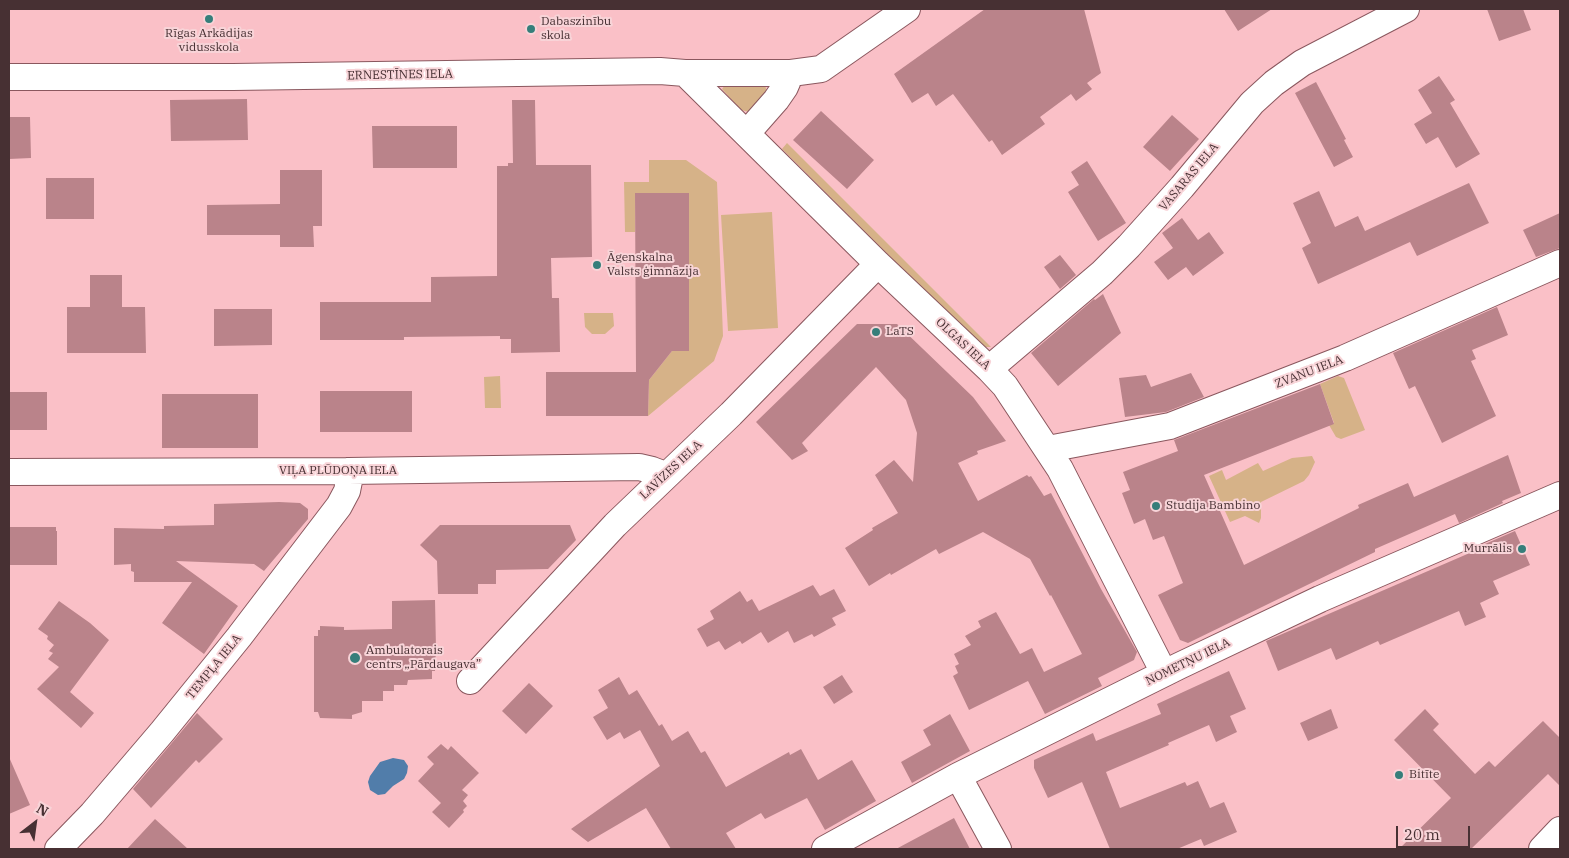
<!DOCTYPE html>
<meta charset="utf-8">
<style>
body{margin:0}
#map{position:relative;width:1569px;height:858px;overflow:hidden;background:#fac0c7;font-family:"IBM Plex Serif",serif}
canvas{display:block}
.frame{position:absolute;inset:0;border:10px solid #473033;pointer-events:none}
.north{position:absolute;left:10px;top:798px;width:50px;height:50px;-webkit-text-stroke:4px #f8d4d8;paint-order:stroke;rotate:30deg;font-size:14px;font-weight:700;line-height:20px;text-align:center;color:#473033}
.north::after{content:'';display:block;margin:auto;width:18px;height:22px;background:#473033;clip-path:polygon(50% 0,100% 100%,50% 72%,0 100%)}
.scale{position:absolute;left:1396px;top:826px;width:74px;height:22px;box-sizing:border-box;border:2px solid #473033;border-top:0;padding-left:6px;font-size:15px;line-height:18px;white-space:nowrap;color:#473033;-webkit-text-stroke:4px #f8d4d8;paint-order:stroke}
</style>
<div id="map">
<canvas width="1569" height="858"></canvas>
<div class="frame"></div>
<div class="north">N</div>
<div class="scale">20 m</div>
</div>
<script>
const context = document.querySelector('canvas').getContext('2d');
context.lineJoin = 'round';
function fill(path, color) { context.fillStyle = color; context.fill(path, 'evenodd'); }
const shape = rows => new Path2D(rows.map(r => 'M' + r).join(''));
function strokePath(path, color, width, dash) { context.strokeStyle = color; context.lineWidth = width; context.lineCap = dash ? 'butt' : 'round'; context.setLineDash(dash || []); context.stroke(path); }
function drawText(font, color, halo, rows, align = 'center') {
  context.font = font + ' "IBM Plex Serif",serif'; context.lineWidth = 4; context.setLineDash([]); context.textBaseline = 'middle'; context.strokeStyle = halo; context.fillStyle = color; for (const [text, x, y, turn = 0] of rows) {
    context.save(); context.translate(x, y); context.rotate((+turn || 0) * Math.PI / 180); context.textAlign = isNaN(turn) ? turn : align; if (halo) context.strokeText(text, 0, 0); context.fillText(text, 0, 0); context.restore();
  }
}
fill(shape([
 [726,84,765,85,767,92,749,112,741,110,722,89],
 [787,143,991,347,981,347,782,149],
 [649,160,686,160,717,182,723,336,714,361,648,416,649,380,672,351,689,351,689,193,635,193,635,232,625,232,624,182,649,182],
 [772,212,778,328,728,331,721,215],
 [584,313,613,313,614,326,605,334,592,334,585,327],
 [500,376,501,408,485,408,484,377],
 [1338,376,1344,378,1365,430,1341,439,1336,437,1329,425,1334,423,1320,384],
 [1312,456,1315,462,1309,475,1304,481,1261,502,1261,518,1259,523,1245,516,1230,522,1209,476,1222,470,1226,480,1258,463,1263,471,1292,458]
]), '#d6b288');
fill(shape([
 [393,758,404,760,408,766,407,773,404,779,393,786,385,794,378,795,370,790,368,782,370,776,380,762]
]), '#517daa');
fill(shape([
 [985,9,1084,9,1101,73,1087,83,1092,89,1076,101,1071,94,1040,117,1045,124,1002,155,992,140,989,142,953,94,936,106,928,93,912,103,894,74],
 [1224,9,1272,9,1238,31],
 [1487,9,1523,9,1531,30,1499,41],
 [1439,76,1455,100,1450,103,1480,154,1456,168,1438,137,1426,144,1414,124,1432,113,1418,90],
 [1316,82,1346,139,1344,140,1353,157,1334,167,1295,93],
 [247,99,248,140,171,141,170,100],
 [512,100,535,100,536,165,591,165,592,257,551,258,552,298,559,298,560,352,511,353,511,339,500,339,500,336,404,337,404,340,320,340,320,302,431,302,431,277,497,276,497,166,508,166,508,163,513,163],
 [821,111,874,160,847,189,793,140],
 [1172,115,1199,139,1170,171,1143,147],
 [9,117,30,117,31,158,9,159],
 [372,126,457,126,457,168,373,168],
 [1087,161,1126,223,1098,241,1068,192,1079,185,1071,172],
 [280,170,322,170,322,226,313,226,314,247,280,247,280,235,207,235,207,205,280,204],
 [46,178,94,178,94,219,46,219],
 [1469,183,1489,223,1417,256,1410,242,1318,284,1302,248,1311,243,1293,203,1319,191,1335,227,1358,216,1365,231],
 [635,193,689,193,689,351,672,351,649,380,648,416,546,416,546,372,636,372],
 [1560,213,1560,248,1536,257,1523,230],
 [1182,218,1198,240,1209,232,1224,253,1193,276,1186,267,1168,280,1154,262,1173,248,1162,233],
 [1060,255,1076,275,1060,289,1044,267],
 [90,275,122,275,122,307,145,307,146,353,67,353,67,307,90,307],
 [1103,294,1121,333,1058,386,1031,353,1094,299,1095,300],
 [1497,307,1508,335,1472,350,1476,359,1471,361,1496,416,1442,443,1415,386,1409,389,1393,353],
 [214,309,272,309,272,345,214,346],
 [857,324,897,324,973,397,1006,441,977,451,978,454,958,463,978,501,1027,475,1029,477,1031,476,1044,496,1051,493,1101,589,1137,652,1134,660,1098,678,1102,686,1045,714,1028,681,969,710,953,676,958,673,955,666,959,664,954,654,971,645,965,636,981,627,978,621,996,612,1020,654,1032,648,1044,672,1082,654,1051,595,1050,596,1030,559,983,532,939,554,936,549,891,575,890,573,869,586,845,548,873,530,872,528,898,513,875,475,894,460,913,482,917,433,906,400,876,367,802,443,808,451,792,460,756,422],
 [1191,373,1204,397,1166,412,1125,417,1119,378,1146,375,1151,387],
 [1320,384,1334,424,1204,475,1244,565,1359,508,1358,505,1408,483,1414,497,1508,455,1521,493,1502,501,1503,503,1459,523,1455,514,1375,549,1375,552,1188,643,1180,640,1158,595,1183,583,1164,536,1153,540,1145,519,1134,524,1122,493,1130,490,1123,472,1178,451,1174,440],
 [320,391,412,391,412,432,320,432],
 [9,392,47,392,47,430,9,430],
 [162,394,258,394,258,448,162,448],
 [279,502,300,503,308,509,308,519,264,571,254,564,176,561,238,606,204,654,162,623,192,582,134,582,134,572,131,571,131,564,114,565,114,528,164,529,164,526,214,525,214,504],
 [440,525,570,525,576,540,548,569,496,570,496,584,478,584,478,594,438,594,437,561,420,545],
 [9,527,56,527,56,531,57,531,57,565,9,565],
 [1515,531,1530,565,1493,581,1499,594,1480,603,1486,617,1465,626,1459,611,1380,645,1378,641,1336,660,1331,648,1278,671,1266,641,1472,552,1471,550],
 [813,585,820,596,834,589,846,611,832,618,836,625,814,637,812,634,794,643,788,631,768,643,761,632,742,644,740,641,725,650,719,641,707,647,697,629,714,619,710,611,740,591,747,602,752,599,759,611],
 [435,600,436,649,435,671,432,671,432,679,408,680,407,685,394,685,394,691,383,691,383,701,362,701,362,712,352,715,352,719,320,718,318,712,314,712,314,636,318,636,318,630,320,630,320,626,344,627,344,630,392,629,392,601],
 [59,601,90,623,109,640,70,692,94,713,81,728,37,689,59,667,48,659,53,653,49,651,54,645,47,639,48,636,38,629],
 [1229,671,1246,709,1230,716,1237,732,1216,742,1209,725,1168,743,1169,745,1106,772,1120,808,1185,782,1187,786,1198,781,1210,808,1224,802,1237,832,1204,846,1201,839,1177,849,1110,849,1082,782,1048,798,1034,768,1034,760,1093,733,1096,741,1161,714,1157,704],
 [842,675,853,692,834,704,823,687],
 [619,677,629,695,637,690,659,726,662,724,672,741,688,731,701,753,705,751,726,787,789,752,790,755,801,749,818,780,852,760,876,801,825,830,807,798,765,819,761,813,726,833,736,849,671,849,646,808,588,842,571,829,660,766,640,730,624,739,620,732,607,740,593,717,608,708,598,690],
 [529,683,553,706,526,734,502,711],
 [1331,709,1338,728,1308,741,1300,723],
 [1425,709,1439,724,1433,730,1475,774,1489,761,1495,767,1543,721,1560,738,1560,786,1548,774,1471,849,1399,849,1451,798,1394,740],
 [197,713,223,739,199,763,196,760,151,808,133,789],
 [950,714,970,751,912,783,901,762,931,745,923,730],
 [441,744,448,750,451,746,479,773,462,790,468,795,463,801,467,806,463,810,464,812,449,828,432,812,441,803,418,781,434,764,427,757],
 [9,757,30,805,9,814],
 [954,818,970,849,896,849],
 [155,819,188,849,127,849]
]), '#ba838a');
const minor = shape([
 [685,73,878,264,989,369,1005,386,1060,469,1164,673],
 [9,77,233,77,660,71,685,73,791,73,821,69,907,9],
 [747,133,776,100,785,87,791,73],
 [989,369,1102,273,1129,246,1182,187,1252,103,1274,83,1302,63,1406,9],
 [1048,449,1170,426,1345,358,1560,263],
 [9,472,348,471,639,467,652,470,665,475],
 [470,681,615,525,731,414,878,264],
 [958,776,998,849],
 [58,849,92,814,162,732,239,637,339,506,347,491,349,481,348,471],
 [825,849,958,776,1179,666,1320,599,1560,495],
 [1542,849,1560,830]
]);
strokePath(minor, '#8a575e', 28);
strokePath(minor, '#fff', 26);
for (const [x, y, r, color] of [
 [209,19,5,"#367e7a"],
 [531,29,5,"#367e7a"],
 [597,265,5,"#367e7a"],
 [876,332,5,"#367e7a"],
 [1156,506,5,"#367e7a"],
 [1522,549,5,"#367e7a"],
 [355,658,6,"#367e7a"],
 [1399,775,5,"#367e7a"]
]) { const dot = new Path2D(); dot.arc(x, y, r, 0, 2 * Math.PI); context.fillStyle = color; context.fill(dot); strokePath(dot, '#f8d4d8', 2); }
drawText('12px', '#473033', '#f8d4d8', [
 ["Dabaszinību",541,22],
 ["skola",541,36],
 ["Rīgas Arkādijas",209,34,"center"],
 ["vidusskola",209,48,"center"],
 ["Āgenskalna",607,258],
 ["Valsts ģimnāzija",607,272],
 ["LaTS",886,332],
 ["Studija Bambino",1166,506],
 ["Murrālis",1512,549,"right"],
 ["Ambulatorais",366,651],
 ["centrs „Pārdaugava”",366,665],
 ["Bitīte",1409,775]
], 'left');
drawText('12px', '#473033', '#f8d4d8', [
 ["ERNESTĪNES IELA",400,75,-1],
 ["VASARAS IELA",1189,177,-50],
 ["OLGAS IELA",963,344,43],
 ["ZVANU IELA",1309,372,-21],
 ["LAVĪZES IELA",671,470,-43],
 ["VIĻA PLŪDOŅA IELA",338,471],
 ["NOMETŅU IELA",1188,662,-26],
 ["TEMPĻA IELA",214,667,-51]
]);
</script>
